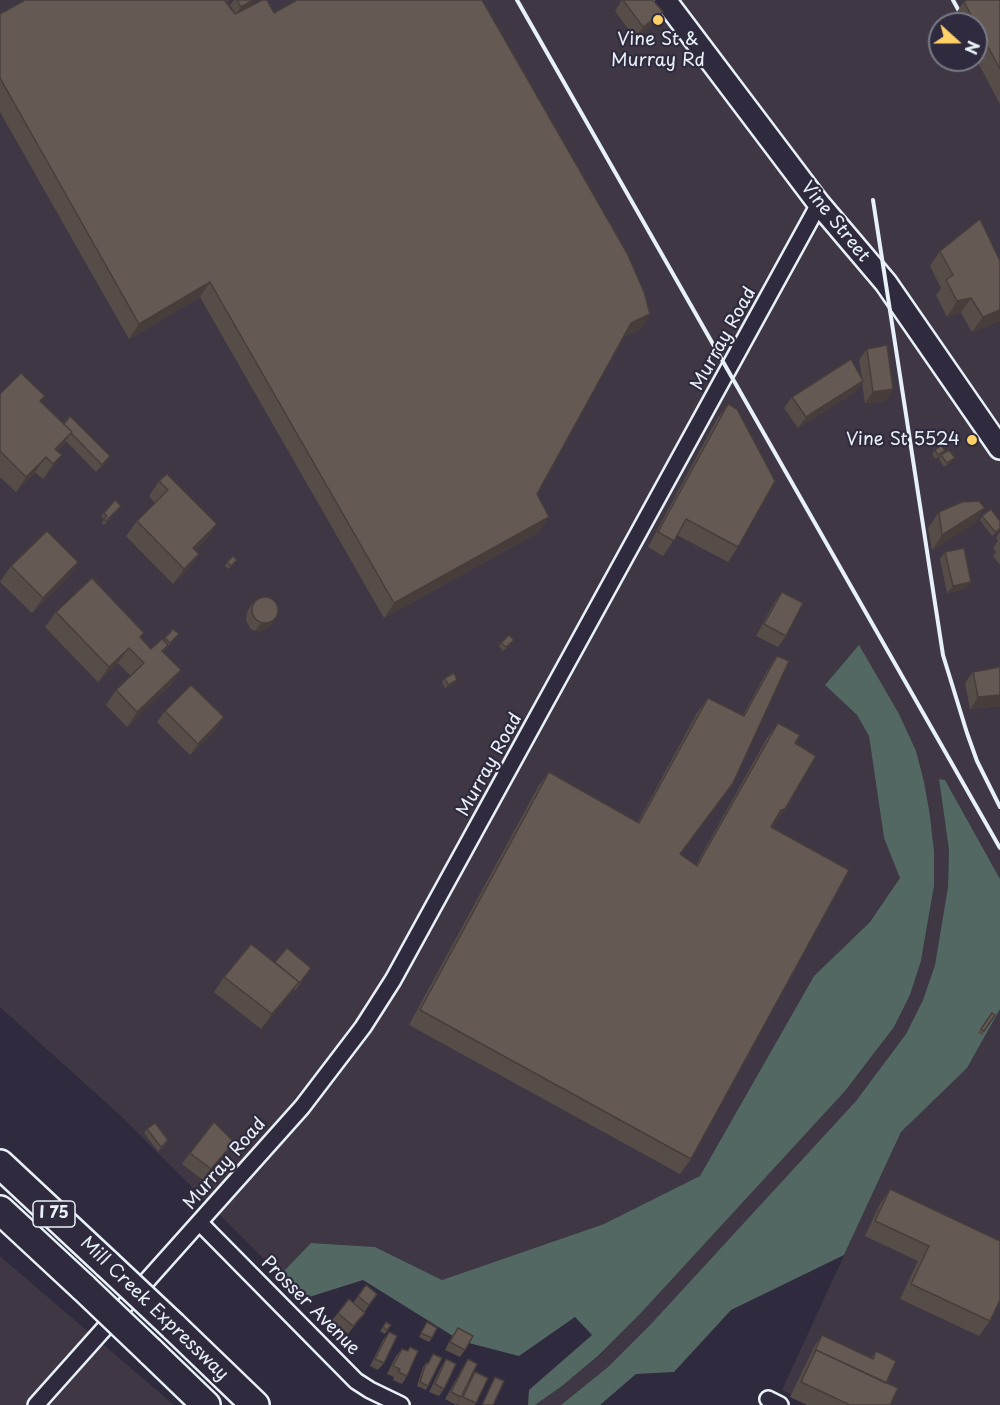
<!DOCTYPE html>
<style>
body{margin:0}
#map{position:relative;width:1000px;height:1405px;overflow:hidden;background:#2f2a3d;font-family:"Playpen Sans",sans-serif}
canvas{display:block}
.north{position:absolute;left:928px;top:12px;width:60px;height:60px;box-sizing:border-box;background:#2f2a3d;border:2px solid #797a88;border-radius:50%;rotate:111deg;font-size:16px;font-weight:700;line-height:24px;text-align:center;color:#e8f1f8}
.north::after{content:'';display:block;margin:auto;width:21px;height:27px;background:#ffd166;clip-path:polygon(50% 0,100% 100%,50% 72%,0 100%)}
</style>
<div id="map">
<canvas width="1000" height="1405"></canvas>
<div class="north">N</div>
</div>
<script>
const context = document.querySelector('canvas').getContext('2d');
context.lineJoin = 'round';
function fill(path, color) { context.fillStyle = color; context.fill(path, 'evenodd'); }
const shape = rows => new Path2D(rows.map(r => 'M' + r).join(''));
function strokePath(path, color, width, dash) { context.strokeStyle = color; context.lineWidth = width; context.lineCap = dash ? 'butt' : 'round'; context.setLineDash(dash || []); context.stroke(path); }
function drawText(font, color, halo, rows, align = 'center') {
  context.font = font + ' "Playpen Sans",sans-serif'; context.lineWidth = 4.5; context.setLineDash([]); context.textBaseline = 'middle'; context.strokeStyle = halo; context.fillStyle = color; for (const [text, x, y, turn = 0] of rows) {
    context.save(); context.translate(x, y); context.rotate((+turn || 0) * Math.PI / 180); context.textAlign = isNaN(turn) ? turn : align; if (halo) context.strokeText(text, 0, 0); context.fillText(text, 0, 0); context.restore();
  }
}
fill(shape([
 [0,0,1000,0,1000,879,945,780,939,779,949,850,948,887,935,965,923,1000,906,1034,856,1101,651,1324,608,1367,561,1405,535,1405,562,1386,598,1357,640,1314,845,1091,894,1027,910,995,921,961,928,924,934,886,934,851,930,816,859,646,825,685,857,715,869,736,884,838,901,878,870,922,814,976,700,1176,604,1224,442,1280,375,1247,311,1243,280,1275,122,1117,0,1007],
 [940,24,976,24,976,60,940,60],
 [1000,1009,1000,1405,815,1405,782,1390,901,1132,967,1068],
 [0,1256,2,1258,174,1405,0,1405]
]), '#3f3844');
fill(shape([
 [859,645,899,714,916,751,924,782,930,816,934,851,934,886,921,961,910,995,894,1027,845,1091,640,1314,598,1356,562,1386,535,1405,528,1405,529,1390,592,1335,575,1317,519,1356,461,1341,363,1280,303,1299,280,1275,311,1243,375,1247,442,1280,604,1224,700,1176,814,976,870,922,900,878,884,838,869,736,857,715,825,685],
 [939,779,945,780,1000,879,1000,1009,967,1068,901,1132,844,1255,731,1310,674,1372,636,1374,600,1405,561,1405,608,1367,651,1324,856,1101,906,1034,923,1000,935,965,948,887,949,850]
]), '#536862');
const street = shape([
 [200,1223,356,1381,370,1390,401,1405],
 [768,1399,780,1405],
 [36,1405,302,1107,363,1027,393,980,819,204]
]);
const secondary = shape([
 [665,0,819,204,886,283,1000,448]
]);
const highway = shape([
 [0,1164,107,1264],
 [0,1210,84,1288],
 [173,1326,255,1405],
 [150,1351,206,1405]
]);
strokePath(street, '#e8f1f8', 20);
strokePath(secondary, '#e8f1f8', 26);
strokePath(highway, '#e8f1f8', 32);
strokePath(street, '#2f2a3d', 15);
strokePath(secondary, '#2f2a3d', 21);
strokePath(highway, '#2f2a3d', 27);
strokePath(shape([
 [517,0,1000,848],
 [953,0,960,13],
 [873,200,943,655,967,733,977,761,1000,807]
]), '#e8f1f8', 4);
const highwayBridge = shape([
 [107,1264,173,1326],
 [84,1288,150,1351]
]);
strokePath(highwayBridge, '#e8f1f8', 32, []);
strokePath(highwayBridge, '#2f2a3d', 27);
fill(shape([
 [229,0,227,3,235,14,230,5,234,0,254,0,250,6,274,13,650,314,640,329,623,337,537,494,539,532,384,618,200,297,129,339,0,112,0,14],
 [622,0,653,0,663,12,655,24,635,38,615,11],
 [1000,0,1000,104,976,59,976,24,957,24,953,17,964,2],
 [940,251,1000,261,1000,321,972,332,961,313,947,317,936,295,941,288,930,266],
 [867,349,893,389,885,401,865,403,862,382,855,392,798,428,784,408,792,397,862,377,859,360],
 [0,394,41,402,105,464,96,472,66,441,57,451,51,470,43,479,35,472,16,492,0,477],
 [728,404,738,547,728,562,677,535,663,556,648,547,717,419],
 [935,450,945,450,942,454,936,459,932,454],
 [941,455,952,461,944,467,939,459],
 [159,481,217,524,206,539,195,550,199,554,188,569,173,584,126,536,137,521,155,503,149,496],
 [121,506,118,509,104,525,102,523,104,519,101,516,104,513],
 [939,512,975,523,932,550,928,528],
 [982,516,1000,521,1000,530,992,536,980,520],
 [1000,532,1000,565,993,556,996,552,993,548,998,541,996,538],
 [945,552,971,582,965,589,947,593,940,559],
 [78,562,68,577,32,613,0,582,11,566],
 [227,562,234,564,228,569,225,566],
 [782,592,786,636,778,647,756,636,774,603],
 [252,604,272,623,265,630,255,631,251,629,246,621,247,612],
 [56,612,141,638,151,649,164,640,165,638,179,634,163,652,181,670,170,685,127,727,106,705,116,690,131,676,118,663,98,682,45,627],
 [501,643,511,644,503,651,499,646],
 [777,656,733,783,680,855,696,865,767,738,778,723,795,743,775,824,773,825,771,827,691,1159,680,1174,409,1025,538,787,549,772,638,822,697,713,708,698,743,715,767,671],
 [1000,667,1000,706,970,709,965,683,973,672],
 [445,678,455,683,445,688,442,682],
 [165,711,216,729,190,755,157,722],
 [287,948,311,968,295,991,294,989,261,1029,214,992,224,977,274,963],
 [992,1013,995,1015,982,1035,978,1033],
 [147,1129,168,1140,166,1144,158,1151,144,1133],
 [234,1142,226,1153,203,1180,182,1164,190,1153],
 [890,1189,990,1321,979,1336,900,1299,918,1261,865,1236,880,1204],
 [377,1294,359,1320,348,1334,332,1320,338,1313,353,1303,358,1296],
 [386,1322,391,1325,385,1334,380,1331],
 [427,1322,432,1338,429,1342,419,1337],
 [458,1328,465,1350,460,1357,445,1350,452,1336],
 [389,1332,384,1363,378,1370,370,1366,383,1340],
 [822,1335,871,1358,876,1351,886,1383,890,1405,807,1405,790,1397,814,1347],
 [410,1347,407,1376,402,1384,393,1380,394,1377,387,1374,396,1356,402,1349,407,1351],
 [433,1354,428,1386,426,1390,417,1386,423,1367,426,1363,427,1364],
 [446,1359,444,1389,439,1396,429,1392,441,1367],
 [468,1359,469,1382,475,1372,476,1403,474,1405,459,1405,457,1404,461,1397,456,1405,445,1399,463,1367]
]), '#574d48');
fill(shape([
 [253,0,254,0,250,7,236,14,241,7],
 [663,12,655,24,635,38,643,27],
 [210,282,200,297,129,339,139,324],
 [971,298,961,313,947,317,957,301],
 [1000,310,1000,321,972,332,983,317],
 [650,314,640,329,620,338,631,323],
 [863,381,855,392,798,428,806,417],
 [893,389,885,401,865,403,873,392],
 [72,432,61,447,49,460,55,449],
 [62,455,51,470,43,479,53,464],
 [110,456,105,464,96,472,102,465],
 [46,457,35,472,16,492,26,477],
 [985,508,975,523,932,550,942,535],
 [549,517,539,532,384,618,394,603],
 [217,524,206,539,182,563,193,548],
 [199,554,188,569,173,584,184,569],
 [78,562,68,577,32,613,43,598],
 [971,582,965,589,947,593,953,586],
 [277,616,272,623,265,630,255,631,261,623],
 [129,648,118,663,98,682,109,667],
 [181,670,170,685,127,727,137,712],
 [457,680,455,683,445,688,448,685],
 [1000,695,1000,706,970,709,978,697],
 [224,717,216,729,190,755,198,744],
 [733,783,723,798,669,869,680,854],
 [785,809,775,824,770,825,781,810],
 [299,982,288,997,261,1029,272,1014],
 [234,1142,226,1153,203,1180,211,1169]
]), '#473e3b');
const building = shape([
 [25,0,227,0,225,1,235,14,262,0,267,0,274,13,297,0,482,0,628,255,644,292,650,314,631,323,537,494,549,517,394,603,210,282,139,324,0,78,0,14,25,0],
 [237,0,253,0,241,7,237,0],
 [623,0,653,0,663,12,643,27,623,0],
 [967,0,1000,0,1000,69,964,2,967,0],
 [980,219,1000,261,1000,310,983,317,971,298,957,301,946,280,953,275,940,251,980,219],
 [887,345,893,389,873,392,867,349,887,345],
 [851,359,863,381,806,417,792,397,851,359],
 [21,373,45,396,40,401,72,432,55,449,62,455,53,464,46,457,26,477,0,451,0,394,21,373],
 [728,404,737,409,775,481,738,547,686,519,674,541,658,532,728,404],
 [70,416,110,456,102,465,71,433,72,432,64,424,70,416],
 [941,445,945,450,938,455,935,450,941,445],
 [949,450,955,458,947,463,941,455,949,450],
 [167,474,217,524,193,548,199,554,184,569,137,521,168,490,159,481,167,474],
 [115,500,121,506,106,521,104,519,107,516,104,513,115,500],
 [979,501,985,508,942,535,939,512,962,502,979,501],
 [991,509,1000,521,1000,529,995,532,982,516,991,509],
 [47,531,78,562,43,598,11,566,47,531],
 [964,548,971,582,953,586,945,552,964,548],
 [233,556,237,560,231,566,227,562,233,556],
 [92,578,144,633,140,637,151,649,162,639,168,645,162,651,181,670,137,712,116,690,144,663,129,648,109,667,56,612,92,578],
 [782,592,803,603,786,636,764,624,782,592],
 '252 610a13 13 0 1 1 26 0a13 13 0 1 1-26 0Z',
 [173,629,179,634,170,643,165,638,173,629],
 [509,635,514,640,506,647,501,643,509,635],
 [777,656,789,661,733,783,680,854,697,866,778,723,800,735,795,743,816,756,785,809,781,810,771,827,849,870,691,1159,420,1010,549,772,639,823,708,698,744,716,777,656],
 [1000,667,1000,695,978,697,973,672,1000,667],
 [454,673,457,680,448,685,445,678,454,673],
 [191,685,224,717,198,744,165,711,191,685],
 [251,944,299,982,272,1014,224,977,251,944],
 [287,948,311,968,300,983,275,962,287,948],
 [992,1013,995,1015,984,1031,981,1029,992,1013],
 [214,1122,234,1142,211,1169,190,1153,214,1122],
 [155,1123,168,1140,161,1147,147,1129,155,1123],
 [890,1189,1000,1241,1000,1300,990,1321,911,1284,929,1246,875,1221,890,1189],
 [366,1285,377,1294,369,1305,358,1296,366,1285],
 [349,1299,365,1313,353,1326,338,1313,349,1299],
 [386,1322,391,1325,387,1330,383,1327,386,1322],
 [427,1322,437,1328,432,1338,421,1333,427,1322],
 [458,1328,473,1336,465,1350,450,1342,458,1328],
 [389,1332,397,1336,384,1363,375,1359,389,1332],
 [822,1335,873,1359,876,1351,896,1361,886,1383,816,1350,814,1353,822,1335],
 [410,1347,418,1351,407,1376,398,1372,400,1369,393,1366,402,1349,408,1351,410,1347],
 [816,1350,898,1388,890,1405,850,1405,801,1382,816,1350],
 [433,1354,442,1358,428,1386,420,1382,426,1363,428,1364,433,1354],
 [446,1359,456,1364,444,1389,435,1384,446,1359],
 [468,1359,477,1364,461,1397,451,1392,468,1359],
 [475,1372,488,1378,476,1403,463,1397,475,1372],
 [495,1377,504,1381,493,1405,482,1405,495,1377]
]);
fill(building, '#655954');
strokePath(building, '#473e3b', 1.5);
for (const [x, y, r, color] of [
 [658,20,6,"#ffd166"],
 [972,440,6,"#ffd166"]
]) { const dot = new Path2D(); dot.arc(x, y, r, 0, 2 * Math.PI); context.fillStyle = color; context.fill(dot); strokePath(dot, '#2f2a3d', 2); }
for (const [x, y, w] of [
 [54,1214,42]
]) { const box = new Path2D(); box.roundRect(x - w / 2, y - 13, w, 26, 4.5); context.fillStyle = '#2f2a3d'; context.fill(box); strokePath(box, '#e8f1f8', 1.5); }
drawText('bold 16px', '#e8f1f8', null, [
 ["I 75",54,1214]
]);
drawText('18px', '#e8f1f8', '#2f2a3d', [
 ["Vine St &",658,40],
 ["Murray Rd",658,61],
 ["Vine St 5524",960,440,"right"]
]);
drawText('18px', '#e8f1f8', '#2f2a3d', [
 ["Vine Street",835,222,51],
 ["Murray Road",724,339,-61],
 ["Murray Road",490,765,-61],
 ["Murray Road",225,1164,-49],
 ["Prosser Avenue",310,1306,45],
 ["Mill Creek Expressway",154,1309,44]
]);
</script>
